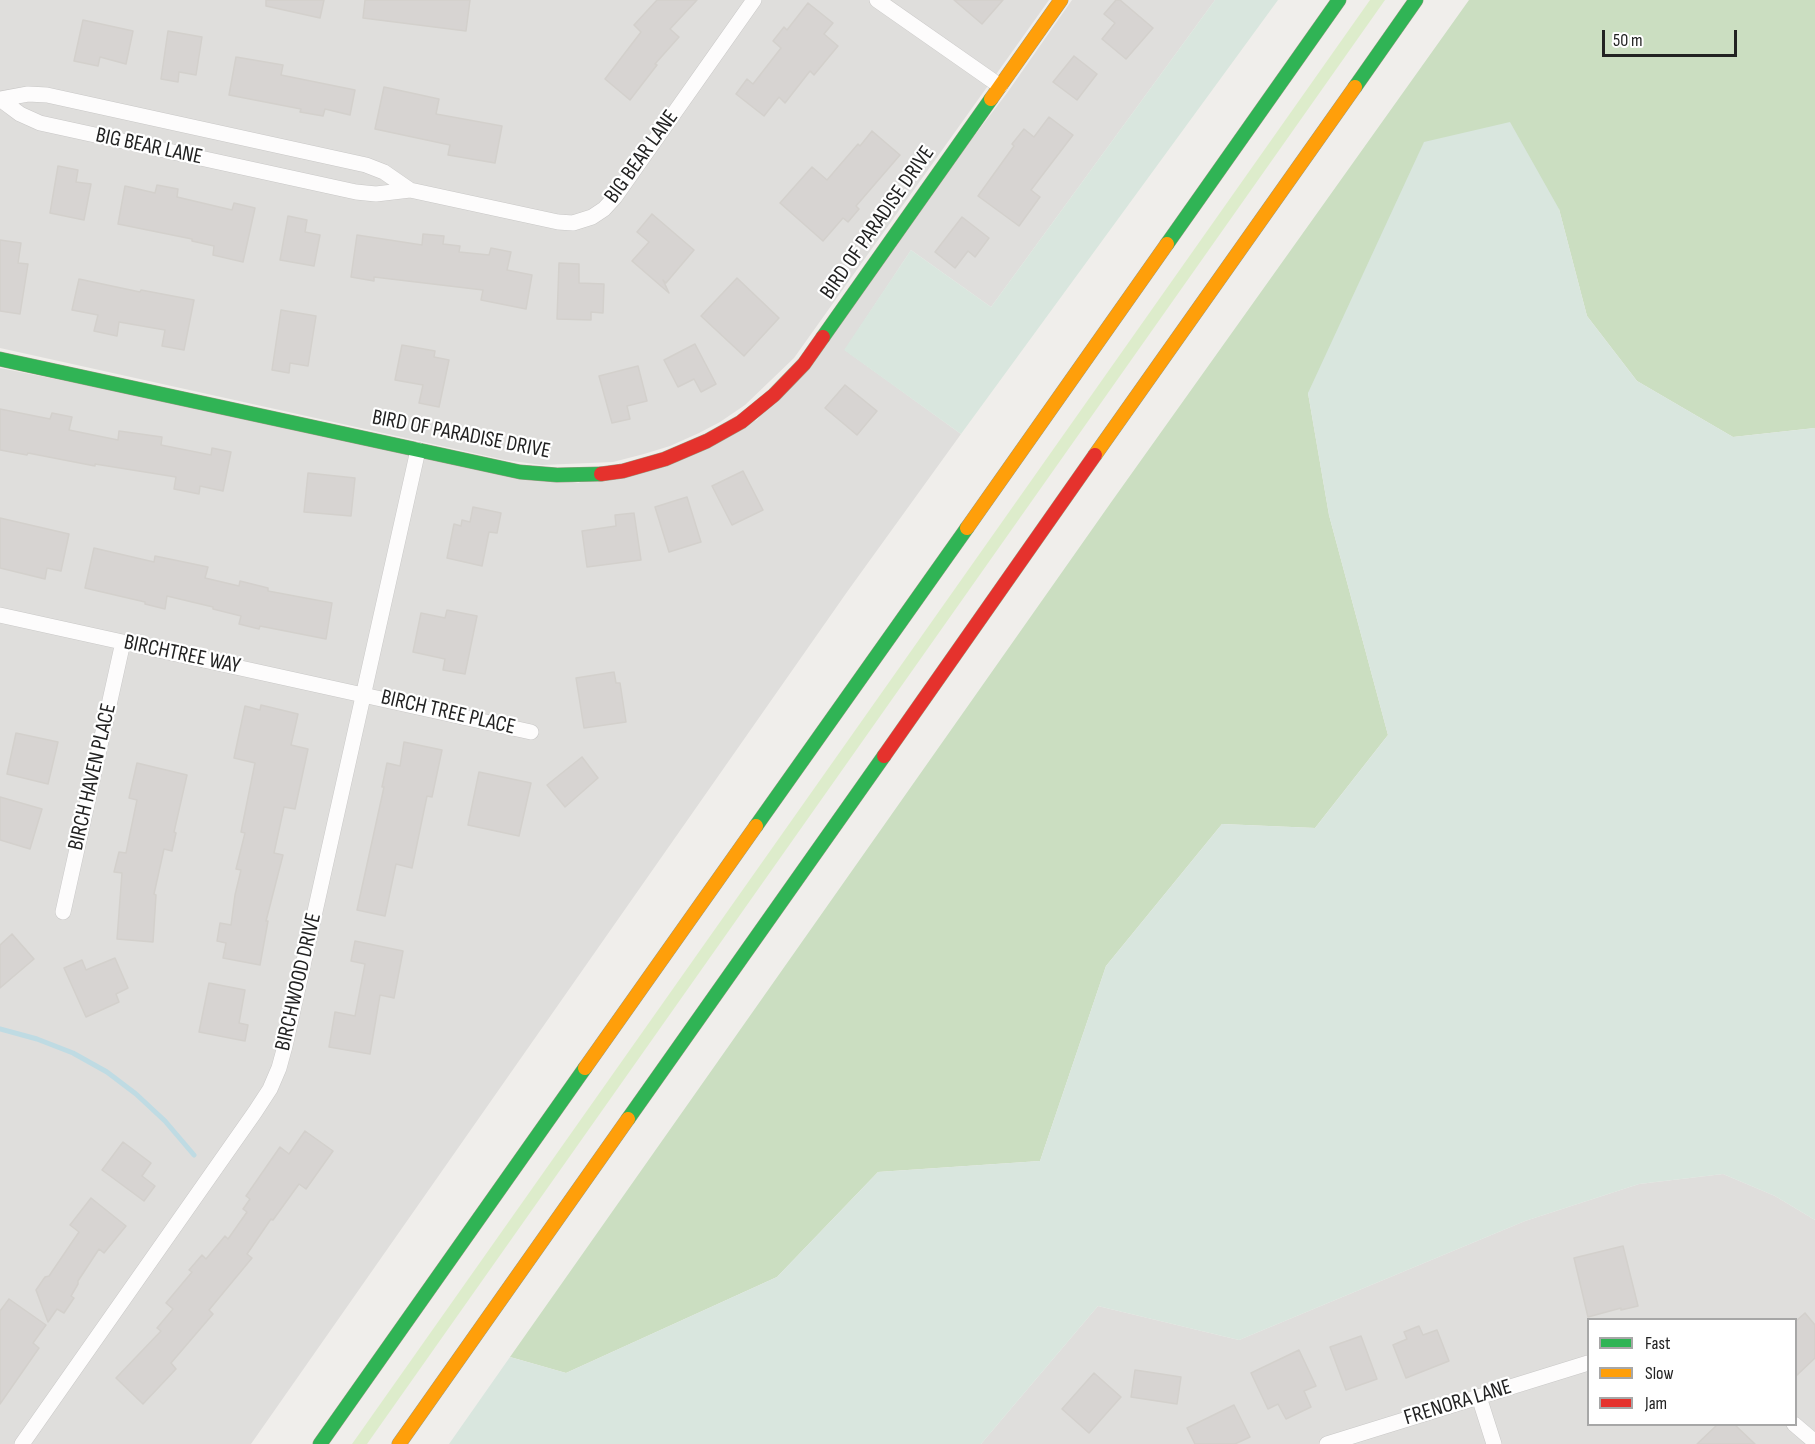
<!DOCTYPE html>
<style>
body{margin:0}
#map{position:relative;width:1815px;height:1444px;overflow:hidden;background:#f0eeeb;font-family:"Sofia Sans Condensed",sans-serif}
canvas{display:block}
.legend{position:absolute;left:1587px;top:1318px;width:210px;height:108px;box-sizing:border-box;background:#fff;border:2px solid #a7a7a7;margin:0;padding:8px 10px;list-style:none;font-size:18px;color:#222}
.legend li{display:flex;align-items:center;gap:12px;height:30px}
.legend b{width:30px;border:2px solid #a7a7a7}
.scale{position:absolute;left:1602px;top:30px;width:135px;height:27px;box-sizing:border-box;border:3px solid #222;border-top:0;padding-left:8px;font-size:18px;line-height:21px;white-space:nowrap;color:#222;-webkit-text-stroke:4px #fff;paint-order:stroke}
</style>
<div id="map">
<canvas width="1815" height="1444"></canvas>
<ul class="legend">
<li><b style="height:8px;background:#30b455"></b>Fast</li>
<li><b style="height:8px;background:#ff9f0a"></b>Slow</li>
<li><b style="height:8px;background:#e5322d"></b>Jam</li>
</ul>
<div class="scale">50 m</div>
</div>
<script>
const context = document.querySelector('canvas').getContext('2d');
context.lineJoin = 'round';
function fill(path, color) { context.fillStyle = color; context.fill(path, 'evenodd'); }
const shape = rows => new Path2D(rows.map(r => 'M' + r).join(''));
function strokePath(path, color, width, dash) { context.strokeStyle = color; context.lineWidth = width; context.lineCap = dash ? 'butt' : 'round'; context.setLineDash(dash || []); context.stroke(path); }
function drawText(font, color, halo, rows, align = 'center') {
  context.font = font + ' "Sofia Sans Condensed",sans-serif'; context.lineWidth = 4.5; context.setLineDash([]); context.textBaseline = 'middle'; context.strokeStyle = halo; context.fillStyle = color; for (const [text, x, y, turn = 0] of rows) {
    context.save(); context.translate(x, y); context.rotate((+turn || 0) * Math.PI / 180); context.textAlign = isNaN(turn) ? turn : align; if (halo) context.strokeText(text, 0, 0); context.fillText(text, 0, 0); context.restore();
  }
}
fill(shape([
 [0,0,1049,0,794,358,745,405,720,422,699,433,670,446,644,454,613,462,542,465,505,460,0,348],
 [1072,0,1215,0,991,307,911,250,845,350,961,434,847,592,251,1444,0,1444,0,368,578,483,757,420,1007,93],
 [1723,1174,1775,1196,1815,1220,1815,1437,1809,1444,981,1444,1098,1306,1239,1340,1525,1221,1639,1184],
 [1588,1320,1796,1320,1796,1424,1588,1424]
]), '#dfdedc');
fill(shape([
 [1370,0,1385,0,367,1444,352,1444]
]), '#ddeccb');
fill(shape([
 [1469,0,1815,0,1815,428,1733,437,1637,381,1587,316,1559,209,1308,393,1329,515,1388,735,1315,828,1222,824,1106,966,1040,1161,878,1172,777,1277,566,1373,510,1357,1112,501]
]), '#cbdec1');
fill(shape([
 [1215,0,1278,0,961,434,844,350,911,250,991,307],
 [1510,122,1559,209,1587,316,1637,381,1733,437,1815,428,1815,1220,1775,1196,1723,1174,1639,1184,1525,1221,1239,1340,1098,1306,981,1444,449,1444,510,1357,566,1373,777,1277,878,1172,1040,1161,1106,966,1222,824,1315,828,1388,735,1329,515,1308,393,1424,142]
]), '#d9e6de');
strokePath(shape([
 [0,1029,37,1039,73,1053,107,1072,136,1094,165,1121,194,1155]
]), '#bfdbe3', 5);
const building = shape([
 [266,0,324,0,320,18,266,6,266,0],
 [365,0,470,0,466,31,363,18,365,0],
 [657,0,697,0,670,29,679,37,655,64,657,65,630,100,605,79,641,32,634,25,657,0],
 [954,0,1003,0,982,24,954,0],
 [1116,0,1120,0,1153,28,1126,59,1102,39,1115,23,1104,14,1116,0],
 [808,3,833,23,824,34,838,46,814,75,810,71,785,103,779,97,764,116,736,94,747,79,753,84,781,48,773,41,784,27,787,30,808,3],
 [83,20,133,31,126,64,100,57,98,66,74,61,83,20],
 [168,31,202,37,196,75,179,72,178,82,161,79,168,31],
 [1074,56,1097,74,1077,100,1053,82,1074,56],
 [236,57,283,65,281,75,355,90,350,115,325,109,323,116,300,112,301,109,229,95,236,57],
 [384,87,439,99,436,114,502,126,495,163,448,155,450,145,375,129,384,87],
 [1049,117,1073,135,1031,190,1040,197,1019,226,978,196,1014,146,1012,144,1024,129,1034,137,1049,117],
 [872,131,900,155,856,206,859,209,848,222,843,218,823,241,780,203,812,167,827,180,858,144,860,146,872,131],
 [58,166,78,170,76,182,91,184,84,220,50,213,58,166],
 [157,185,178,189,177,197,232,210,234,203,255,208,243,262,213,255,214,246,192,241,192,239,118,224,125,186,155,193,157,185],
 [652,214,694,250,666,283,663,280,669,293,632,261,649,242,637,232,652,214],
 [288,216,307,220,305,232,320,235,314,266,280,260,288,216],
 [962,217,989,238,975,257,968,251,955,268,935,252,962,217],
 [423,234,444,236,443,244,460,246,459,252,489,255,491,248,511,252,507,270,532,275,526,309,481,300,483,290,374,277,374,281,351,277,357,235,422,245,423,234],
 [0,240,21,243,18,263,28,264,20,314,0,311,0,240],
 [559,263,579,264,579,283,604,284,603,313,591,312,591,320,557,319,559,263],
 [737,278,779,318,744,356,701,316,737,278],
 [79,279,140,292,141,290,194,300,184,350,162,346,165,330,119,322,117,336,94,331,98,315,72,310,79,279],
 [281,310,316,316,308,366,290,363,289,373,272,370,281,310],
 [695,344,716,384,701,392,694,379,678,387,664,360,695,344],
 [402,345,435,351,434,357,449,360,439,407,419,403,423,385,395,380,402,345],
 [638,366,647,401,627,406,630,419,612,423,599,376,638,366],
 [845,385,877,411,857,435,825,408,845,385],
 [0,409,50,419,52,413,72,417,69,430,118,440,119,431,162,437,161,445,211,455,212,448,231,452,223,491,200,486,199,494,174,489,176,477,95,464,95,466,28,453,27,455,0,450,0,409],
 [743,471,763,510,732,525,712,486,743,471],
 [308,473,355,478,351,516,304,512,308,473],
 [687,497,701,542,669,552,655,507,687,497],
 [473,507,501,513,497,533,489,532,482,566,447,558,454,524,461,526,462,520,470,522,473,507],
 [634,513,641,560,587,567,582,531,616,526,615,515,634,513],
 [0,518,69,534,61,571,47,568,45,579,0,568,0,518],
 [94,548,154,562,155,556,208,567,205,578,239,586,240,581,268,588,268,591,332,603,326,639,260,626,259,629,239,624,241,616,213,609,213,607,167,596,165,609,145,604,145,602,85,588,94,548],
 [447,610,477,616,465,674,443,670,445,659,413,652,421,613,445,618,447,610],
 [614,672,616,683,620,683,626,722,584,728,576,678,614,672],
 [261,705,298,714,291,745,308,749,295,809,284,807,274,853,283,855,266,921,268,921,260,965,223,958,226,943,217,941,220,923,231,925,235,895,241,870,236,869,245,833,241,832,255,763,234,758,245,706,260,710,261,705],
 [16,733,58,742,48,784,7,774,16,733],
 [404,742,442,750,432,797,427,796,412,868,396,864,385,916,357,910,384,787,382,787,387,763,400,766,404,742],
 [582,757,598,778,565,807,547,785,582,757],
 [137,763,187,775,174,832,176,833,172,851,164,849,154,894,156,895,153,942,117,939,122,873,114,872,119,852,126,853,137,800,129,798,137,763],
 [479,772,531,783,519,836,468,825,479,772],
 [0,797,42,809,30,849,0,840,0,797],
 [12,934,34,959,0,988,0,945,12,934],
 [355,941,403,951,394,998,380,995,370,1054,329,1047,335,1012,355,1016,365,964,351,961,355,941],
 [115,958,128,988,116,994,119,1002,86,1017,64,968,82,960,86,970,115,958],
 [209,983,245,990,239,1023,248,1025,245,1041,199,1032,209,983],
 [305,1131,333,1151,306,1189,299,1184,273,1220,271,1219,247,1254,252,1258,209,1310,213,1314,171,1363,176,1369,143,1404,116,1378,161,1331,157,1328,173,1309,166,1303,192,1272,189,1270,202,1255,206,1259,225,1236,228,1239,247,1212,243,1209,250,1199,246,1196,280,1147,289,1154,305,1131],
 [123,1142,151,1163,142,1176,155,1186,144,1201,102,1170,123,1142],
 [91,1198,126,1226,104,1253,99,1249,78,1281,78,1284,71,1296,74,1298,64,1313,57,1309,48,1322,36,1290,45,1277,49,1276,79,1232,70,1225,91,1198],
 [1623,1246,1638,1306,1621,1310,1621,1308,1588,1317,1574,1258,1623,1246],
 [9,1299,46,1325,33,1343,39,1348,0,1404,0,1311,9,1299],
 [1805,1313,1815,1325,1815,1358,1796,1376,1796,1321,1805,1313],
 [1419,1326,1423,1335,1437,1330,1449,1361,1406,1378,1393,1345,1407,1339,1404,1332,1419,1326],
 [1361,1336,1377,1379,1346,1390,1330,1347,1361,1336],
 [1299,1350,1316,1386,1304,1391,1311,1407,1286,1419,1278,1404,1268,1409,1251,1373,1299,1350],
 [1135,1370,1181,1377,1177,1404,1131,1397,1135,1370],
 [1094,1373,1121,1397,1089,1433,1062,1409,1094,1373],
 [1234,1405,1250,1437,1235,1444,1195,1444,1187,1428,1234,1405],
 [1717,1425,1735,1425,1755,1444,1697,1444,1717,1425]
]);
fill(building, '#d7d4d2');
strokePath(building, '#d3d0cc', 1.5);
const street = shape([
 [877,0,1000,86],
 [410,190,384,172,366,165,47,95,28,94,0,99,20,114,40,123,356,192,376,194,410,190,558,222,573,223,592,217,604,209,615,197,754,0],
 [0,615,531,732],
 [63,912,123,642],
 [1479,1397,1494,1444],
 [1794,1424,1815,1442],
 [22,1444,255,1112,270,1089,279,1068,285,1046,418,450],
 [1327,1444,1588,1363]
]);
const fast = shape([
 [1355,87,1416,0],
 [1167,244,1339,0],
 [823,337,991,99],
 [0,359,520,472,557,475,601,474],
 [756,826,967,528],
 [628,1119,884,756],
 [320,1444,585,1068]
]);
const slow = shape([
 [991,99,1061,0],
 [1095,455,1355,87],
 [967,528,1167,244],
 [585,1068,756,826],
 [399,1444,628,1119]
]);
const jam = shape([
 [601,474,623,471,665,459,707,441,741,422,774,395,804,364,823,337],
 [884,756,1095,455]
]);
strokePath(street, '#c9c8c7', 16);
strokePath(fast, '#999a82', 15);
strokePath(slow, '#999a82', 15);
strokePath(jam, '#999a82', 15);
strokePath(street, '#fdfcfc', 15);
strokePath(fast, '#30b455', 14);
strokePath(slow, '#ff9f0a', 14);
strokePath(jam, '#e5322d', 14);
drawText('22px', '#222', '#fff', [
 ["BIG BEAR LANE",149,147,12],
 ["BIG BEAR LANE",642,157,-54],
 ["BIRD OF PARADISE DRIVE",878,223,-55],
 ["BIRD OF PARADISE DRIVE",461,435,11],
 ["BIRCHTREE WAY",182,655,12],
 ["BIRCH TREE PLACE",448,713,13],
 ["BIRCH HAVEN PLACE",93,777,-77],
 ["BIRCHWOOD DRIVE",299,982,-77],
 ["FRENORA LANE",1458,1403,-17]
]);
</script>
